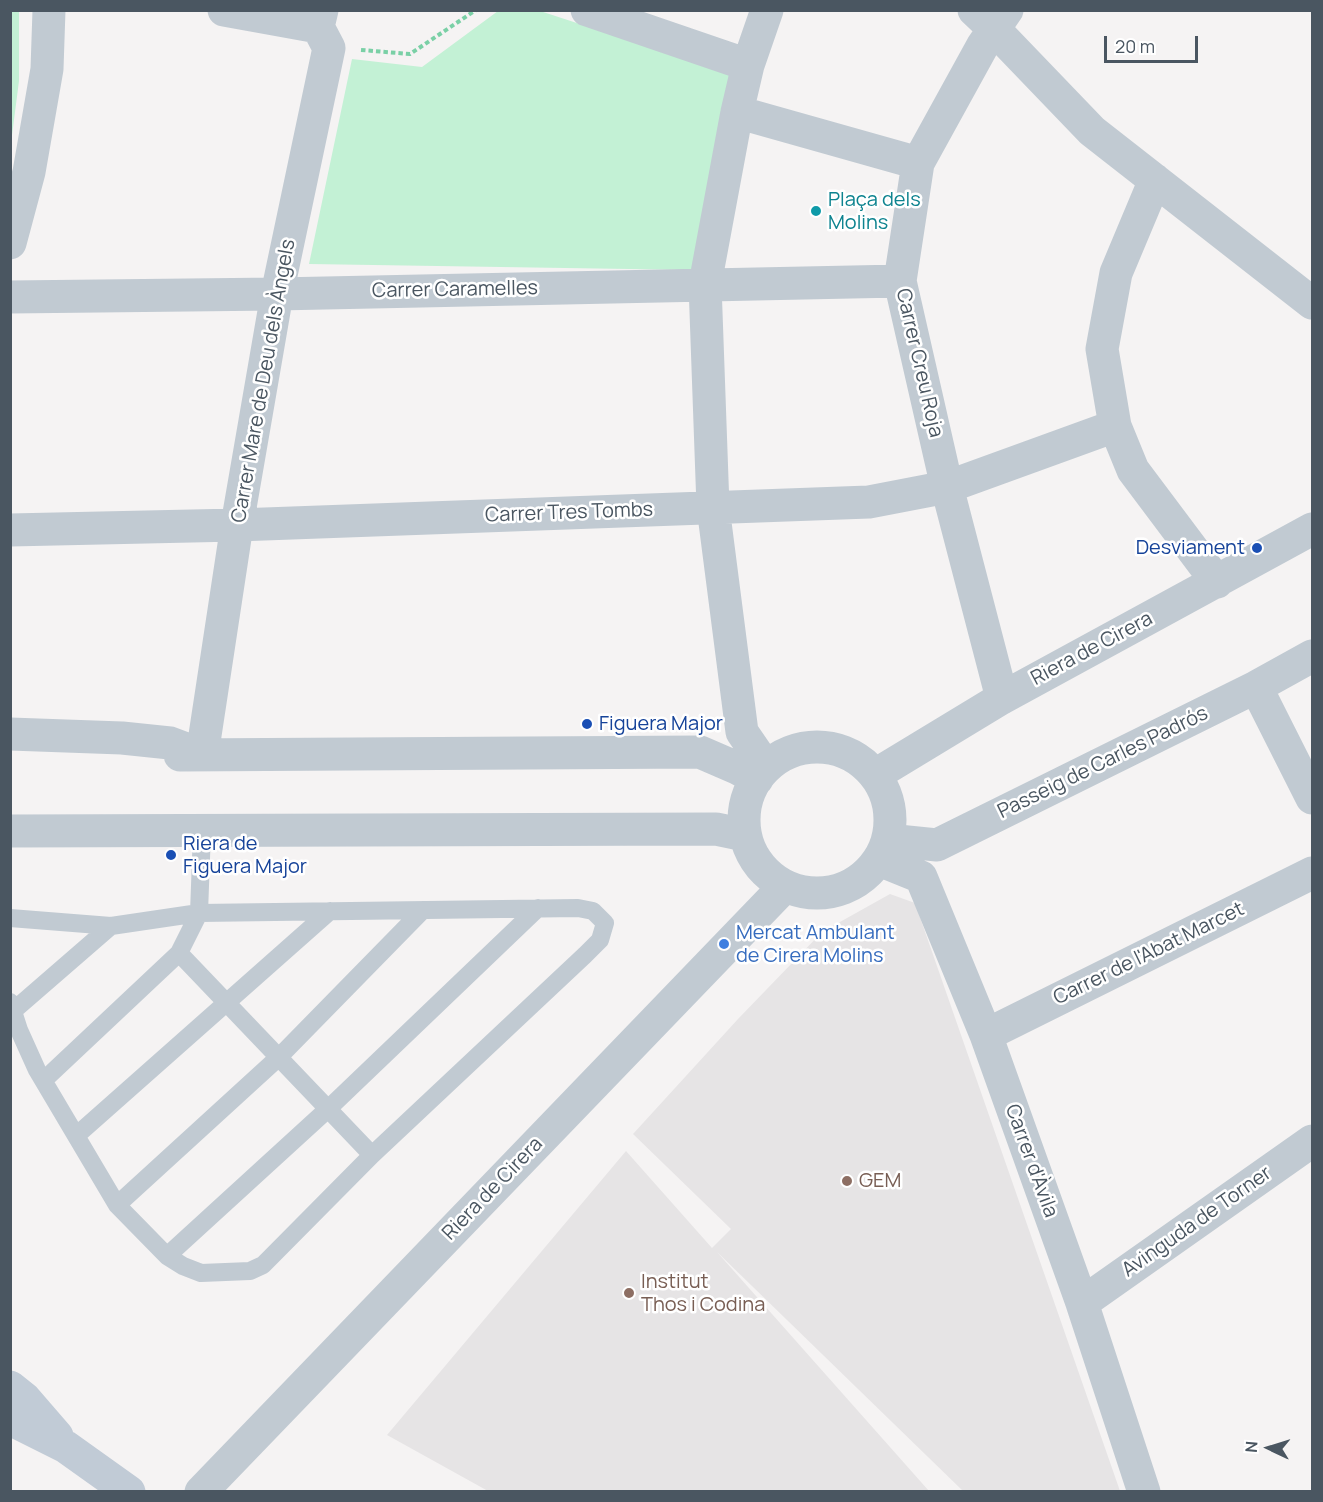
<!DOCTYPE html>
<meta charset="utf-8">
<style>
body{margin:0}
#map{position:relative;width:1323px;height:1502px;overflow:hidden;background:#f5f3f3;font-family:Manrope,sans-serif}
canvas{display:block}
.frame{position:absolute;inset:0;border:12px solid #4a5661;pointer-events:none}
.north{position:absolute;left:1239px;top:1418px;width:60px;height:60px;-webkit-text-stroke:4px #fff;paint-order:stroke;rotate:274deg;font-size:16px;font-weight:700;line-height:24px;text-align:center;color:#4a5661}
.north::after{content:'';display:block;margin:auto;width:21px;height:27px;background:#4a5661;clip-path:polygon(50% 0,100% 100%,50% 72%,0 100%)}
.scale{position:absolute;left:1104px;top:36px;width:94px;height:27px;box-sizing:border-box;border:3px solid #4a5661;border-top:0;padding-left:8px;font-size:18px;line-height:21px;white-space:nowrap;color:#4a5661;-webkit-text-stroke:4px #fff;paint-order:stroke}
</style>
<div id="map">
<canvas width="1323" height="1502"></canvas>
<div class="frame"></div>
<div class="north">N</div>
<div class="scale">20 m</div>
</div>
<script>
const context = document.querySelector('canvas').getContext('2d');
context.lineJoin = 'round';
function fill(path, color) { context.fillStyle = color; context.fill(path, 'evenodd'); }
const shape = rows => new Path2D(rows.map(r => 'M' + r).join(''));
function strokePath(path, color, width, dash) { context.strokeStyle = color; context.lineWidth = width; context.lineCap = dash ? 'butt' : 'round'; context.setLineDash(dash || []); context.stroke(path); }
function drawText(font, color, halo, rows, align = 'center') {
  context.font = font + ' Manrope,sans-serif'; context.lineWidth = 5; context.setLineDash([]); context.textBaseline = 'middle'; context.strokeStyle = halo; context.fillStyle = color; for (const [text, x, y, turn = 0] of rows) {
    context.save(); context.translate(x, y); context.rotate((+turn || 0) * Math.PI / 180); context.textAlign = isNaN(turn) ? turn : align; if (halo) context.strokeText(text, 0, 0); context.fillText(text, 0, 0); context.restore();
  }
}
fill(shape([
 [890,894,915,903,1120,1491,963,1491,717,1252,929,1491,488,1491,387,1435,626,1151,712,1248,731,1229,633,1134,738,1019,822,932]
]), '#e6e4e5');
fill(shape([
 [11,10,19,11,19,81,11,143],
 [537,10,739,76,693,270,309,264,352,59,422,67,498,11]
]), '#c3f1d5');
strokePath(shape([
 [361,50,410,54,476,10]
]), '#7ad0a6', 4, [4.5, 3]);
strokePath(shape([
 [202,831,199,913,179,953,372,1155],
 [10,918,111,926,199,913,578,908,593,911,605,923,600,940,585,955,372,1155,263,1265,250,1271,201,1273,183,1266,167,1256,117,1205,37,1070,19,1030,10,1002],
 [13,1011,111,926],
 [44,1080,179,953],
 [77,1135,330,911],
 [117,1205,279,1057,423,910],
 [167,1256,329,1108,538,908]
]), '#c1cad2', 18);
strokePath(shape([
 [224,10,318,27],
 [587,10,748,65],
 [974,10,993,28,1092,131,1312,303],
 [737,112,918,163],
 [1155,180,1116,273,1102,349,1115,426,1133,470,1217,582],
 [10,243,29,172,47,69,49,10],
 [10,297,277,294,900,281],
 [10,530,237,525,869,502,947,487,1115,426],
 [1256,687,1312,798],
 [1002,698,947,487,900,281,918,163,983,45,1007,10],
 [10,734,122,738,170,743,202,755,237,525,277,294,329,48,318,27,322,10],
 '744 820a73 73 0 1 1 146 0a73 73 0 1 1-146 0Z',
 [180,755,700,752,737,768,757,779],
 [766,767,742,732,713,507,705,284,737,112,748,65,767,10],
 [875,775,1002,698,1312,529],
 [10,831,716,829,745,835],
 [888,840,937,845,1256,687,1312,656],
 [879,860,921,877,986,1035,1082,1303,1144,1492],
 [986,1035,1312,873],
 [1082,1303,1312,1141],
 [201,1492,785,886]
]), '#c1cad2', 33);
strokePath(shape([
 [10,1387,25,1399,57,1436],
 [10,1419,66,1447,129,1492]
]), '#c1cbd6', 33);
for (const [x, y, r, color] of [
 [816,211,6,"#0f9aa8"],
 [1257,548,6,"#1a4fb4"],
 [587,724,6,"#1a4fb4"],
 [171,855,6,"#1a4fb4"],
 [724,944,6,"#3f7fe0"],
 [847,1181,6,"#8d6e63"],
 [629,1293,6,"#8d6e63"]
]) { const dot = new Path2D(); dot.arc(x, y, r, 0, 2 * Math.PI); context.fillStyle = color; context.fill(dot); strokePath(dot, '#fff', 2); }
drawText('20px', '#0d838f', '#fff', [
 ["Plaça dels",828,200],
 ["Molins",828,223]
], 'left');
drawText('20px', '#4a5661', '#fff', [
 ["Carrer Caramelles",455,290,-1],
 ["Carrer Creu Roja",919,363,77],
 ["Carrer Mare de Deu dels Àngels",264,381,-80],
 ["Carrer Tres Tombs",569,513,-2],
 ["Riera de Cirera",1092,649,-28],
 ["Passeig de Carles Padrós",1103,763,-26],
 ["Carrer de l'Abat Marcet",1149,954,-26],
 ["Carrer d'Àvila",1031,1161,70],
 ["Riera de Cirera",493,1189,-46],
 ["Avinguda de Torner",1197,1222,-35]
]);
drawText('20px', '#164399', '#fff', [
 ["Desviament",1245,548,"right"],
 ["Figuera Major",599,724],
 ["Riera de",183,844],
 ["Figuera Major",183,867]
], 'left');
drawText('20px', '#366cbe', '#fff', [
 ["Mercat Ambulant",736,933],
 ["de Cirera Molins",736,956]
], 'left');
drawText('20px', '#785e54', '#fff', [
 ["GEM",859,1181],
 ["Institut",641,1282],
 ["Thos i Codina",641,1305]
], 'left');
</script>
